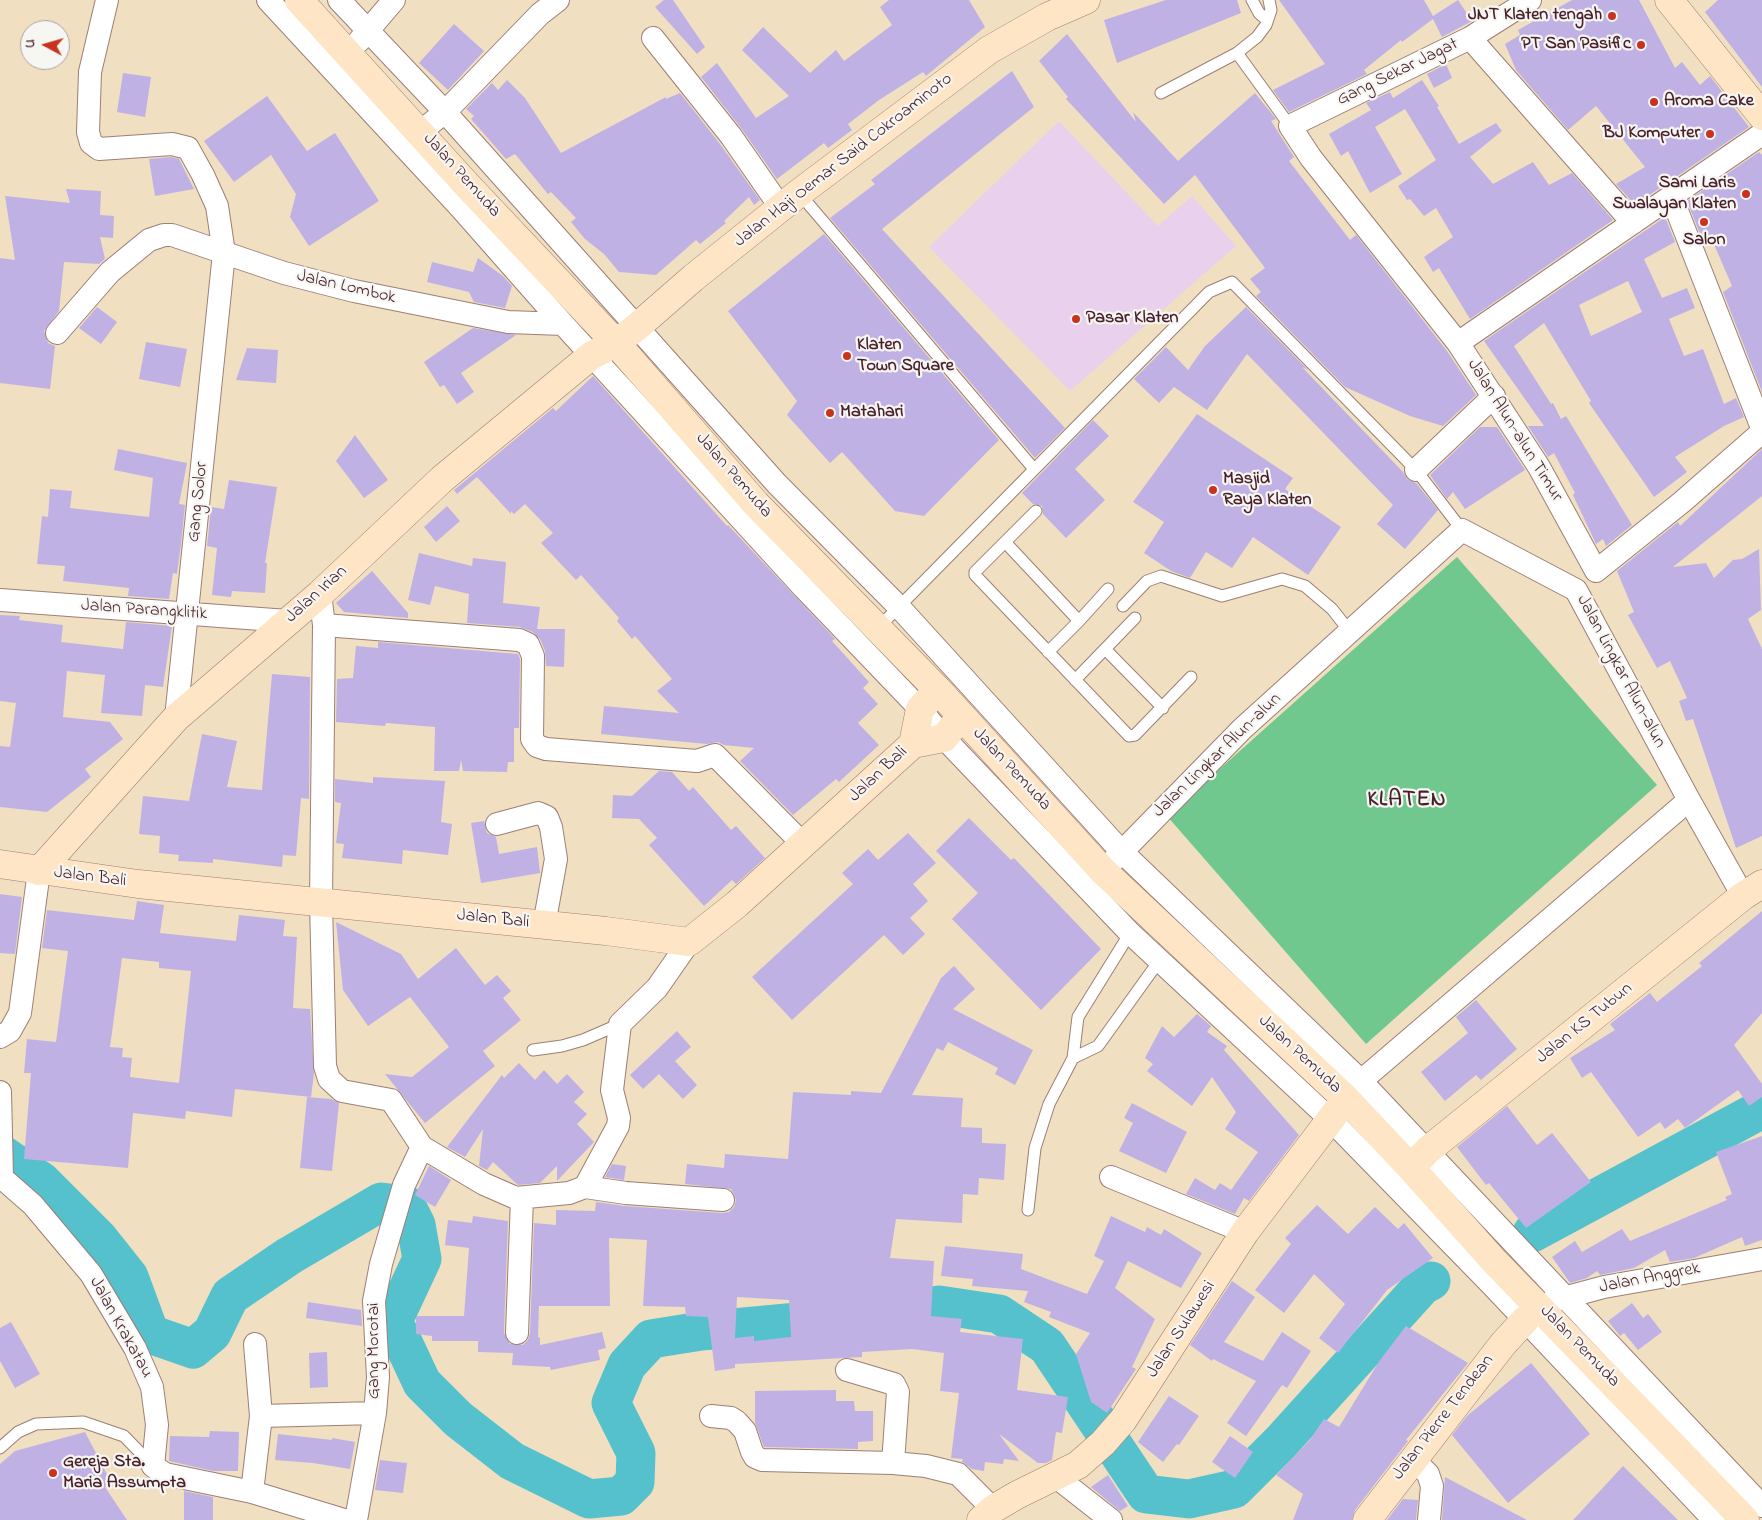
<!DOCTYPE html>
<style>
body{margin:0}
#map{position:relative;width:1762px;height:1520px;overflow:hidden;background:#f0dfc1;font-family:"Indie Flower",sans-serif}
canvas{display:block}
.north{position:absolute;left:20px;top:20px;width:50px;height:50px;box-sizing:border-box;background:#f6f6f2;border:1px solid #b1a0a2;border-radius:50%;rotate:276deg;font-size:14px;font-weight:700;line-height:20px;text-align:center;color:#4a1f2b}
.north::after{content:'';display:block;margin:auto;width:18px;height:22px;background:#c8321e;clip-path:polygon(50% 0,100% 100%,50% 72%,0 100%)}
</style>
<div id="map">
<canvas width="1762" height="1520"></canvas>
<div class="north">U</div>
</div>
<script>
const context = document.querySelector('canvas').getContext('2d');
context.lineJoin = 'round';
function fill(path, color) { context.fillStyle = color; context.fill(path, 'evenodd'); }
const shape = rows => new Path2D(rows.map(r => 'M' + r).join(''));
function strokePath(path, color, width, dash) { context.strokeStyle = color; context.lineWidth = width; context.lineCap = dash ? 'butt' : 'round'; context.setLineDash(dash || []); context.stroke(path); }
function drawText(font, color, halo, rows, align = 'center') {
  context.font = font + ' "Indie Flower",sans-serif'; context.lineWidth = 4.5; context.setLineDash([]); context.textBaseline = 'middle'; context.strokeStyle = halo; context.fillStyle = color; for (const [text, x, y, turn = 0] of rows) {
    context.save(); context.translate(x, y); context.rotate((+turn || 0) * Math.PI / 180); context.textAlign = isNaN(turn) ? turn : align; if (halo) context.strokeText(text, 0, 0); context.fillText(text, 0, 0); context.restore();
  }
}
fill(shape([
 [1059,121,1158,226,1192,196,1236,246,1070,391,929,247]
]), '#e9d1ed');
fill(shape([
 [1457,557,1657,785,1366,1044,1167,816]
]), '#71c88e');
strokePath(shape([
 [0,1153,41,1181,98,1238,129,1277,150,1334,193,1349,212,1333,230,1296,289,1256,381,1202,406,1205,416,1225,422,1259,393,1321,422,1383,458,1419,512,1461,589,1499,621,1496,635,1482,636,1453,611,1403,627,1365,651,1339,701,1331,830,1319,939,1305,999,1314,1047,1346,1146,1494,1189,1499,1234,1489,1281,1442,1423,1285,1431,1281],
 [1532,1233,1762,1109]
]), '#54c1cd', 39);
fill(shape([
 [664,0,673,0,705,47,697,54,655,7],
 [889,0,969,0,985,27,926,76,923,72,879,100,848,124,852,130,828,148,824,143,777,179,741,128,701,77,717,63,756,118,789,96,742,50,763,27,810,73,836,50,844,61,892,25,880,7],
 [1166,0,1237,0,1241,13,1117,63,1104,20],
 [1279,0,1424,0,1433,16,1458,0,1472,21,1442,37,1433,19,1402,42,1401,40,1364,70,1367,74,1289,112,1273,90,1325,64],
 [1572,0,1639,0,1675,68,1682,62,1700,85,1710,76,1749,127,1635,205,1616,184,1645,167,1596,106,1568,130,1516,70,1505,44,1520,35,1518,30],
 [1718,0,1762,0,1762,87,1705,12],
 [454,24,484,51,448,90,419,63],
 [1067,34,1136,122,1133,112,1178,161,1255,93,1276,119,1271,121,1294,157,1289,161,1350,240,1356,235,1447,351,1476,395,1443,426,1410,416,1345,387,1256,296,1261,292,1250,279,1265,268,1195,175,1164,204,1066,99,1068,97,1039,61],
 [1446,64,1452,78,1434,88,1427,74],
 [1012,71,1034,107,882,229,1065,428,1035,458,830,218,875,184,871,180],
 [123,73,151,77,145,117,117,112],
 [507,80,525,98,561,153,666,97,666,99,680,93,720,144,760,200,754,205,749,197,724,221,726,223,700,244,696,240,656,275,619,272,604,254,585,239,571,222,576,218,551,192,548,194,515,154,506,159,471,119,474,116,466,109,492,83,498,90],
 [1422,80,1439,106,1437,107,1459,144,1496,123,1502,131,1470,157,1493,184,1533,162,1549,185,1572,173,1613,220,1470,319,1439,268,1433,272,1424,257,1453,237,1436,208,1424,216,1410,199,1407,200,1398,186,1436,160,1405,109,1375,127,1402,174,1370,193,1348,151,1341,156,1329,134,1371,110,1366,103,1390,92,1393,98],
 [267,96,307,151,335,133,379,201,309,246,290,217,296,194,271,155,234,182,204,141],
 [1759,152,1762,155,1762,392,1723,292,1732,286,1713,242,1707,246,1702,239,1687,201],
 [171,157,179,159,194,189,155,196,149,159],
 [66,189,101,191,100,215,114,216,113,238,100,237,105,259,99,264,64,262,59,311,44,331,48,343,55,346,50,389,0,383,0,258,15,260,5,196,70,203],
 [1665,217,1675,242,1644,259,1662,298,1687,288,1695,308,1669,319,1684,356,1703,349,1724,404,1736,398,1744,417,1724,426,1675,457,1687,472,1654,497,1589,403,1591,401,1544,323,1514,346,1551,404,1553,403,1561,419,1566,416,1632,525,1606,546,1603,539,1596,544,1573,495,1575,493,1554,453,1548,457,1528,426,1544,426,1484,341],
 [1628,281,1642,312,1591,336,1579,305],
 [824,234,999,440,924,516,895,511,842,452,830,463,787,415,797,401,728,311],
 [478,258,503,276,512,286,505,308,474,302,469,292,427,282,432,262,473,272],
 [97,307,117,322,101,344,79,328],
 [1246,307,1308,370,1302,367,1403,472,1407,479,1416,483,1438,510,1405,549,1377,524,1393,505,1247,354,1207,410,1174,387,1159,403,1134,379,1166,347,1188,370,1205,346],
 [473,328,516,335,461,373,474,392,457,404,444,385,440,387,424,362],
 [146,342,187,349,180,387,139,379],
 [247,348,278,350,276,383,236,380],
 [593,376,727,526,728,525,835,639,832,641,869,682,863,688,878,704,858,723,879,745,839,782,836,779,793,815,740,761,754,748,724,745,718,742,707,744,601,734,604,706,679,713,657,691,672,679,635,636,632,639,617,621,619,618,581,575,576,580,541,543,553,533,525,504,514,514,511,511,511,514,477,477,457,494,454,490,553,408,556,411],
 [1197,414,1293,478,1285,489,1341,527,1308,575,1253,537,1232,568,1206,552,1190,578,1171,571,1144,553,1164,522,1133,502],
 [1093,420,1109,436,1075,469,1105,500,1066,538,1043,514,1042,506,1033,504,1022,493],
 [1480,427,1497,427,1525,470,1465,509,1453,492,1447,499,1430,475],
 [355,435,388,480,364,498,336,461],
 [118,449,187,463,179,504,185,505,181,544,177,574,173,573,169,599,128,596,129,588,63,581,65,566,37,564,42,516,48,517,50,489,72,491,70,508,149,517,153,478,114,470],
 [1762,449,1762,496,1673,567,1706,563,1714,578,1733,560,1742,559,1759,549,1761,610,1748,619,1762,649,1762,836,1736,848,1693,719,1686,721,1679,701,1687,698,1670,661,1657,668,1628,615,1634,612,1617,571,1678,522,1680,526],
 [229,480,277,487,265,563,267,563,265,593,232,591,231,597,212,595,217,548,207,546,211,507,224,509],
 [447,506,460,521,436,542,424,527],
 [419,553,472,566,473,558,506,562,503,603,540,607,537,629,565,629,564,667,546,666,545,651,540,639,533,632,520,627,467,623,469,594,435,586,430,605,408,600],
 [372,571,408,613,408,618,344,612,336,603],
 [0,615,20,616,19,620,63,625,61,642,123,649,126,622,172,626,163,687,145,685,142,716,101,713,105,675,67,671,63,717,110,722,123,739,85,769,91,777,47,812,0,807,0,746,10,747,16,703,0,701],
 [378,642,518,654,520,659,519,728,514,728,514,762,508,762,507,772,463,771,461,760,459,771,434,771,435,727,386,723,385,726,336,722,337,679,353,678,356,646,378,648],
 [272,674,310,677,309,799,301,798,296,856,283,855,282,867,213,859,213,863,178,861,179,855,159,853,160,836,139,834,143,796,189,801,202,734,237,741,227,787,262,790],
 [659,771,672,772,689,791,693,787,731,830,736,826,765,858,736,884,732,880,704,906,649,845,657,838,639,819,612,818,613,795,632,796],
 [373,777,445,781,441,822,452,824,448,855,403,850,402,864,342,858,344,844,336,843,341,803,335,802,335,779,373,783],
 [969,818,1011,860,1014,858,1101,949,1041,1010,952,919,978,893,936,851],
 [484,821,487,833,496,837,499,854,537,847,540,873,481,883,471,823],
 [908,833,936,863,913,884,928,901,910,918,925,934,903,955,884,935,792,1020,752,977,853,884,842,873,868,849,878,860],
 [0,894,22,897,15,954,0,953],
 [137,901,164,905,160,933,236,941,239,915,285,920,283,936,297,937,293,1008,310,1009,314,1073,311,1097,235,1089,232,1117,186,1111,185,1119,133,1113,128,1168,24,1159,31,1073,24,1073,27,1039,56,1042,68,951,42,948,47,910,134,920],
 [122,958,159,962,159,968,191,971,179,1083,130,1077,132,1058,122,1057,123,1048,110,1047],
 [1762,911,1762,1013,1734,1045,1762,1084,1762,1097,1749,1106,1738,1090,1685,1128,1678,1119,1665,1129,1660,1122,1638,1137,1591,1072,1582,1078,1570,1058,1615,1030,1610,1024,1650,993,1657,1002,1702,966,1699,963],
 [336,922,401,954,418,979,456,948,485,985,497,975,511,991,503,998,521,1020,483,1051,495,1066,425,1123,385,1074,412,1077,449,1047,410,997,368,1026,343,990],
 [954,966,975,989,953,1009,1033,1050,1015,1085,995,1074,998,1068,948,1042,943,1051,937,1048,912,1095,963,1098,961,1127,982,1128,982,1143,1006,1144,1004,1180,979,1178,978,1195,963,1194,962,1223,896,1219,890,1258,934,1261,931,1316,962,1319,960,1332,1023,1339,1017,1390,1068,1397,1062,1433,1056,1432,1052,1460,1046,1463,1038,1463,999,1434,1019,1461,1004,1459,1003,1464,985,1462,984,1471,972,1469,962,1462,963,1459,951,1458,959,1393,940,1391,944,1353,912,1349,862,1352,862,1357,735,1364,735,1368,715,1371,708,1317,686,1316,685,1307,643,1306,647,1240,609,1238,610,1306,539,1306,538,1337,540,1338,540,1345,602,1332,606,1348,598,1350,600,1360,551,1370,550,1367,512,1365,513,1353,478,1352,478,1341,432,1341,432,1336,416,1334,416,1316,464,1316,469,1248,445,1245,448,1220,472,1223,473,1216,508,1221,504,1333,510,1344,523,1345,528,1340,530,1333,534,1223,556,1225,556,1210,595,1211,596,1202,625,1206,722,1213,729,1212,734,1207,736,1200,731,1189,685,1184,687,1164,724,1168,725,1154,788,1159,793,1092,851,1095,851,1091,881,1093,941,978],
 [737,1297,789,1300,791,1337,754,1341,754,1336,735,1338],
 [1476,1000,1517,1049,1481,1080,1476,1075,1445,1101,1421,1072,1468,1033,1456,1017],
 [1197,1014,1211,1026,1207,1032,1227,1046,1224,1050,1299,1135,1249,1201,1244,1198,1235,1214,1186,1194,1195,1178,1215,1190,1220,1183,1231,1190,1258,1152,1225,1129,1236,1112,1212,1077,1192,1106,1147,1071,1153,1064,1145,1058,1162,1026,1174,1037],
 [677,1031,691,1047,675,1061,697,1085,683,1099,659,1074,643,1089,630,1075],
 [519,1063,535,1080,544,1070,557,1084,567,1074,584,1092,574,1102,587,1114,577,1124,594,1142,557,1181,557,1166,540,1183,518,1185,493,1162,487,1170,479,1166,483,1129,465,1157,447,1147,502,1075,504,1078],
 [307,1097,331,1099,339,1103,332,1171,300,1168],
 [1132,1103,1187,1132,1166,1173,1119,1151,1133,1123,1124,1118],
 [1507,1106,1537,1145,1552,1133,1591,1182,1526,1228,1489,1183,1486,1185,1457,1147],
 [1762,1136,1762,1240,1745,1246,1742,1237,1694,1258,1670,1262,1665,1250,1634,1268,1600,1275,1597,1271,1587,1278,1570,1283,1552,1257,1575,1241,1582,1252,1622,1229,1630,1241,1727,1200,1725,1197,1732,1194,1716,1152],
 [612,1164,626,1166,624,1180,605,1177],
 [429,1166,451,1180,435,1207,415,1195],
 [1317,1205,1348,1234,1375,1207,1398,1229,1404,1223,1433,1258,1387,1290,1338,1353,1319,1338,1345,1304,1314,1274,1284,1313,1255,1290,1291,1244,1285,1238],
 [1111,1216,1145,1232,1147,1227,1161,1235,1164,1229,1202,1253,1181,1288,1128,1261,1115,1288,1155,1319,1132,1367,1136,1369,1107,1413,1091,1402,1076,1354,1090,1333,1049,1317,1051,1312,1024,1302,1028,1291,972,1286,973,1279,941,1276,945,1246,1023,1254,1021,1269,1087,1294,1104,1261,1094,1256],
 [1232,1281,1255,1297,1224,1342,1263,1361,1282,1332,1311,1351,1287,1388,1282,1385,1246,1436,1227,1423,1256,1381,1213,1359,1212,1361,1190,1345],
 [308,1302,361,1310,362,1326,306,1318],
 [1632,1303,1643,1318,1648,1314,1662,1332,1638,1350,1624,1333,1620,1336,1608,1321],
 [11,1322,40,1374,15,1388,0,1361,0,1328],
 [1406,1326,1468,1363,1406,1440,1408,1441,1355,1510,1352,1520,1293,1520,1303,1494,1276,1475,1309,1441,1324,1419,1339,1427,1380,1360],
 [327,1352,328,1387,310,1388,309,1353],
 [1531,1363,1590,1434,1508,1503,1452,1435,1467,1416],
 [836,1390,836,1401,854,1401,855,1411,873,1411,873,1441,858,1442,858,1449,764,1447,755,1423,755,1391],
 [1169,1396,1199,1416,1179,1445,1177,1444,1163,1462,1138,1442],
 [210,1431,239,1432,238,1471,213,1471,169,1461,170,1436,209,1437],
 [85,1432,111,1482,105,1487,127,1520,0,1520,0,1464,15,1451],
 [278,1434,332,1440,332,1438,355,1442,350,1469,313,1463,275,1460],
 [1230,1436,1253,1452,1235,1478,1212,1462],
 [380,1460,407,1463,403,1493,375,1490],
 [1623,1466,1678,1520,1573,1520],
 [1108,1475,1128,1506,1120,1511,1091,1487],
 [1445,1477,1527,1520,1442,1520],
 [184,1491,213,1497,213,1520,184,1520],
 [1403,1499,1418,1500,1416,1520,1387,1520]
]), '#c0b1e5');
const lane = shape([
 [1252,0,1259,13,1267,20],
 [1237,53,1290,126],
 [1161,93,1237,53,1257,37,1266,25,1271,10,1269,0],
 [799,193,1034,469],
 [1036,511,975,572,975,575,1129,736,1135,735,1191,677],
 [1005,542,1079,621,1048,652],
 [1123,606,1147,581,1161,576,1222,596,1282,579,1305,586,1332,609,1350,632],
 [1079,621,1108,589],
 [878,628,1209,292,1232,282,1416,470,1462,530],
 [1105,649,1135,618],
 [1075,680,1105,649,1163,708],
 [533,1050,562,1046,583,1040,620,1024],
 [1073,1058,1098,1046,1159,961],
 [1028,1210,1035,1148,1049,1104,1073,1058,1078,1017,1130,933],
 [0,1448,18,1432,36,1424,83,1422,124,1436,153,1466]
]);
const street = shape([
 [107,0,90,72,88,132,91,143,99,149,172,144,188,148,203,175,217,206,224,253,176,718],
 [268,0,459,206,563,324,804,588,920,709,944,738,1130,933,1331,1120,1493,1286,1714,1520],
 [339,0,445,112,777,484,899,607,1121,851,1361,1081,1762,1506],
 [1530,0,1470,38,1290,126,1311,158,1458,343,1539,467,1596,571,1682,502,1762,432],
 [653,38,731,136,781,208],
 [1470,38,1633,223],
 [359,41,394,0],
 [420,132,445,112,540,14,558,0],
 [1672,198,1762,428],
 [57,333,110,272,149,240,164,235,172,235,284,273,354,291,508,322,563,324],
 [1458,343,1762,134],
 [1416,470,1494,396],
 [320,594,324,625,321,902,325,1066,329,1079,342,1091,391,1100,422,1147,484,1184,516,1198,569,1193,585,1187,626,1193,723,1200],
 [0,600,288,621],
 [324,625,519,640,528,644,533,656,532,739,537,746,546,749,697,761,715,755,803,844],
 [1689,800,1743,896],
 [497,824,538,813,547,817,551,827,556,859,544,925],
 [1111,863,1242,729,1462,530,1576,590,1689,800,1361,1081,1351,1093],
 [0,1037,10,1031,20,1013,39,871],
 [0,1092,2,1177],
 [0,1176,33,1205,91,1274,135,1348,152,1387,157,1425,153,1466,165,1474,252,1492,344,1520],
 [1111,1177,1245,1232],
 [585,1187,618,1126,619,1118,612,1090,620,1024,657,988,689,942],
 [1552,1301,1604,1287,1762,1259],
 [517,1333,522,1198],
 [255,1344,261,1416],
 [847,1370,894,1384,898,1392,893,1463,926,1466,958,1474,993,1509],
 [711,1416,731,1418,737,1422,745,1431,752,1452,755,1457,762,1460,893,1463],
 [1413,1459,1428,1474,1432,1486,1429,1520],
 [1055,1476,1111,1520],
 [252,1492,261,1416,375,1413],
 [356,1520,375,1413,378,1377,374,1301,381,1264,404,1185,422,1147]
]);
const secondary = shape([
 [299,0,466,184,616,343,756,504,938,690,1103,871,1346,1099,1411,1168,1495,1262,1745,1520],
 [1669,0,1762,116],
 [913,744,920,709,938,690],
 [0,864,138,884,606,931,689,942,737,904,913,744,944,738,961,716],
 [39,871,176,718,320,594,442,479,592,355,616,343,638,326,693,278,799,193,989,50,1047,17,1086,0],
 [1411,1168,1428,1150,1743,896,1762,884],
 [981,1520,993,1509,1017,1495,1078,1465,1103,1443,1123,1420,1245,1232,1346,1099],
 [1367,1520,1503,1344,1525,1320]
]);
strokePath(lane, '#9d7f76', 13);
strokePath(street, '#9d7f76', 24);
strokePath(secondary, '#9d7f76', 29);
strokePath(lane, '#fff', 11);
strokePath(street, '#fff', 22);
strokePath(secondary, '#fde5c5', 28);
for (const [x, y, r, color] of [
 [1612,16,5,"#c8321e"],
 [1641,45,5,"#c8321e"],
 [1654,102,5,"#c8321e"],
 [1710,134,5,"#c8321e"],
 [1746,194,5,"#c8321e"],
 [1704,222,5,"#c8321e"],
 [1076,319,5,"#c8321e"],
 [847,356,5,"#c8321e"],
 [830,413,5,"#c8321e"],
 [1213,490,5,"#c8321e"],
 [53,1473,5,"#c8321e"]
]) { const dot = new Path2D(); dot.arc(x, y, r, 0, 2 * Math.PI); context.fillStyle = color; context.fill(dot); strokePath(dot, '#f6f6f2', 2); }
drawText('bold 18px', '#4a1f2b', '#f6f6f2', [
 ["JNT Klaten tengah",1602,16,"right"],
 ["PT San Pasific",1631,45,"right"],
 ["Aroma Cake",1664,102],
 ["BJ Komputer",1700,134,"right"],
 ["Sami Laris",1736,184,"right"],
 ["Swalayan Klaten",1736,205,"right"],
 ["Salon",1704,241,"center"],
 ["Pasar Klaten",1086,319],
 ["Klaten",857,346],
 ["Town Square",857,367],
 ["Matahari",840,413],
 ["Masjid",1223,480],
 ["Raya Klaten",1223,501],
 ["Gereja Sta.",63,1463],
 ["Maria Assumpta",63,1484]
], 'left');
drawText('18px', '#4a1f2b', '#f6f6f2', [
 ["Gang Sekar Jagat",1398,73,-26],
 ["Jalan Haji Oemar Said Cokroaminoto",844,161,-38],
 ["Jalan Pemuda",461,176,48],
 ["Jalan Lombok",346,288,13],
 ["Jalan Alun-alun Timur",1514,431,58],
 ["Jalan Pemuda",733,476,49],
 ["Gang Solor",199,502,-84],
 ["Jalan Irian",317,595,-42],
 ["Jalan Parangklitik",144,611,4],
 ["Jalan Lingkar Alun-alun",1620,672,62],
 ["Jalan Lingkar Alun-alun",1218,756,-44],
 ["Jalan Pemuda",1011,770,47],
 ["Jalan Bali",879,775,-43],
 ["Jalan Bali",90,878,7],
 ["Jalan Bali",493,920,6],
 ["Jalan KS Tubun",1585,1024,-39],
 ["Jalan Pemuda",1299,1055,43],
 ["Jalan Anggrek",1650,1279,-11],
 ["Jalan Krakatau",120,1328,61],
 ["Jalan Sulawesi",1182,1330,-57],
 ["Jalan Pemuda",1579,1347,46],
 ["Gang Morotai",375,1351,-90],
 ["Jalan Pierre Tendean",1444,1418,-52]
]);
context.letterSpacing = '1px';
drawText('bold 22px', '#4a1f2b', '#f6f6f2', [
 ["KLATEN",1407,801]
]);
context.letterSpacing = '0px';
</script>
